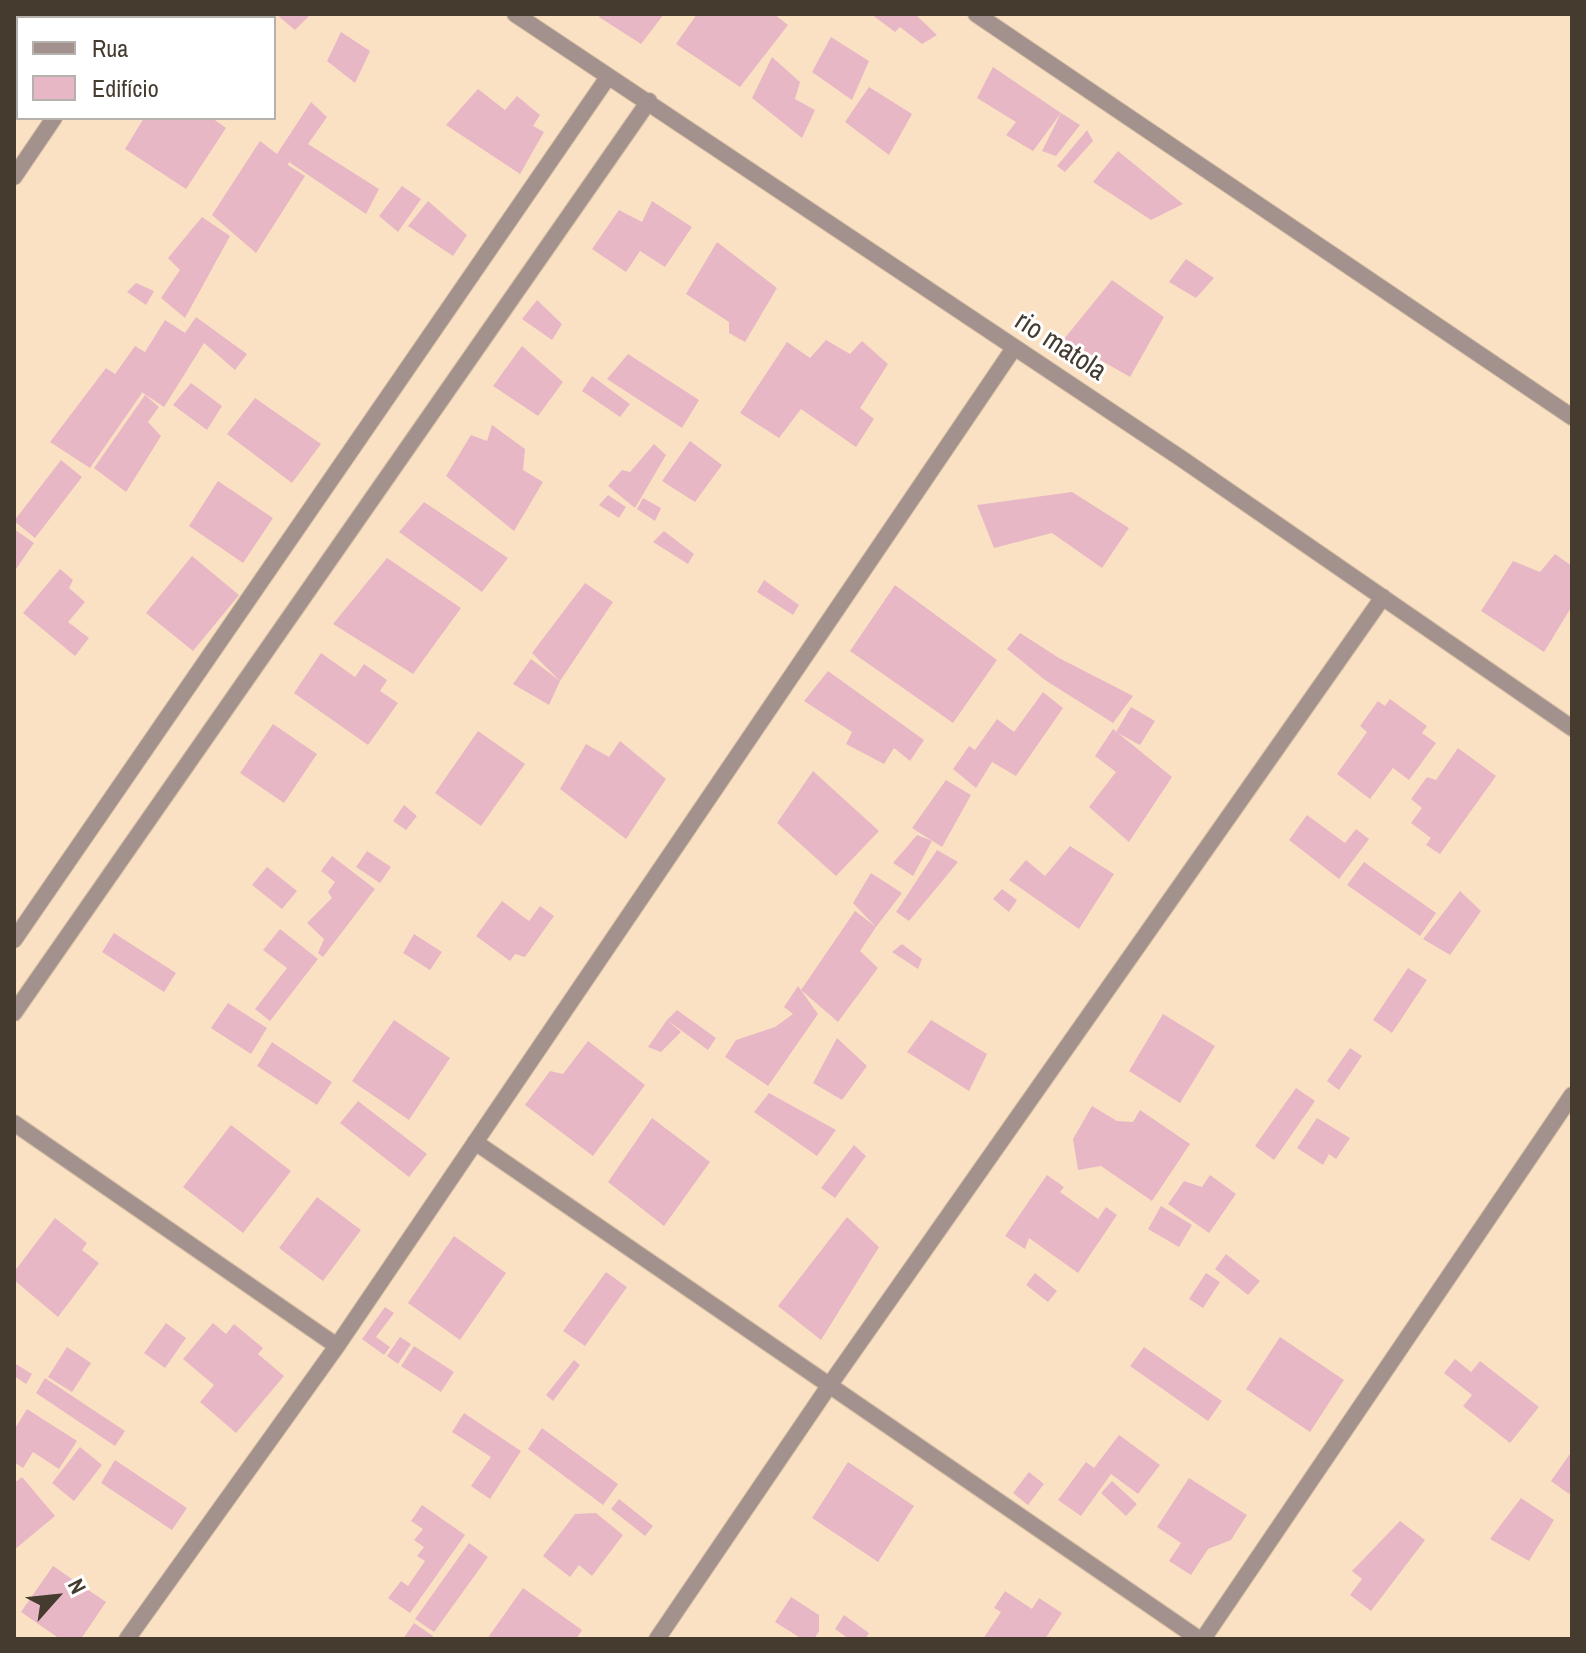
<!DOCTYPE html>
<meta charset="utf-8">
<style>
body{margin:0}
#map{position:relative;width:1586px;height:1653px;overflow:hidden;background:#fbe1c3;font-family:"Archivo Narrow",sans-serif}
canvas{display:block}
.frame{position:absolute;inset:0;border:16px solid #453b2f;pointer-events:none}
.legend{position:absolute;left:16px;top:16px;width:260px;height:104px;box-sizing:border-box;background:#fff;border:2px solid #b5b1ac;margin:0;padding:10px 14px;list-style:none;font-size:24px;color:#453b2f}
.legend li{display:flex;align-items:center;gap:16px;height:40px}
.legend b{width:40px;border:2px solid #b5b1ac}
.north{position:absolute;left:16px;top:1557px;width:80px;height:80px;-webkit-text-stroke:6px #fff;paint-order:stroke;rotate:63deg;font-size:22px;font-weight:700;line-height:32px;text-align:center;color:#453b2f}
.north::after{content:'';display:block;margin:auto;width:28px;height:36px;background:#453b2f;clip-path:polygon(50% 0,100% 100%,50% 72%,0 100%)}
</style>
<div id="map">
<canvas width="1586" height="1653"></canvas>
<div class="frame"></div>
<ul class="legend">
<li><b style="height:10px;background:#a3918d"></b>Rua</li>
<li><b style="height:22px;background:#e7b7c5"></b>Edifício</li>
</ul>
<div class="north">N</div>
</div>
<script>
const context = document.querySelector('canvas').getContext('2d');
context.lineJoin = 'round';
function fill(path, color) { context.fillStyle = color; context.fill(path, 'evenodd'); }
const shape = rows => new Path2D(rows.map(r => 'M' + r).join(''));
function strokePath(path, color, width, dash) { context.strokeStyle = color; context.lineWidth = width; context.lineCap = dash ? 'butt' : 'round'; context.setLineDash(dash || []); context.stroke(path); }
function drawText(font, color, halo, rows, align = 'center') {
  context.font = font + ' "Archivo Narrow",sans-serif'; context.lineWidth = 6; context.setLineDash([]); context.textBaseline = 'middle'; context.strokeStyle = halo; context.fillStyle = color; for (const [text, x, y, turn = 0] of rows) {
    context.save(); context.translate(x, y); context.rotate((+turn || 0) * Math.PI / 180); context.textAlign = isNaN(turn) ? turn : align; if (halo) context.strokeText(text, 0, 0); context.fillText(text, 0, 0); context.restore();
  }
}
fill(shape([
 [14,14,53,14,58,18,18,18,18,64,14,61],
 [181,14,311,14,295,30,277,15,183,18],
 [601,14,664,14,641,44,599,17],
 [697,14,774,14,788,25,740,87,676,44],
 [871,14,915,14,937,35,922,44,900,27,895,32],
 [341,32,370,51,355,83,327,61],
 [831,37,869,61,852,100,812,72],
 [772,57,800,82,795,99,815,110,802,138,752,98],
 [993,67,1061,113,1080,125,1056,156,1042,151,1061,113,1033,151,1006,135,1016,122,977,98],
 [869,87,912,114,889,155,845,122],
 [478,89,505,110,517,96,540,115,533,126,544,132,520,174,446,125],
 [311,102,327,117,308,144,379,189,366,214,289,162,288,165,305,176,256,253,212,215,260,141,277,154],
 [144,118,212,118,226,128,186,189,125,149],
 [1087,130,1093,141,1065,172,1057,166],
 [1118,151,1183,204,1151,220,1093,182],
 [402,186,421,199,398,232,379,216],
 [428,201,467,235,453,256,408,226],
 [652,201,692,227,665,267,640,251,626,272,592,249,619,210,642,222],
 [202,217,230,236,185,318,161,298,180,270,168,258],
 [717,242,777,288,745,342,729,333,729,322,686,294],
 [1186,259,1214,278,1196,298,1169,282],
 [1112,280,1164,317,1130,377,1064,339],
 [136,283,154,291,146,305,127,292],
 [537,300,562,324,552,340,522,319],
 [196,317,247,354,235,370,204,343,164,407,140,391,142,393,90,468,50,442,106,368,115,374,135,346,145,352,165,320,185,333],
 [826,340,850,354,862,341,888,364,860,408,874,419,856,447,801,409,779,438,740,413,787,342,810,358],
 [522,346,563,382,538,416,493,386],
 [628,354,699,400,682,428,607,379],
 [592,376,630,404,620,417,582,391],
 [191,383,222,406,207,430,173,405],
 [145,395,159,407,148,422,161,436,126,492,94,468],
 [255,398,321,444,292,483,227,434],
 [492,425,525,449,523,470,543,482,514,531,446,476,471,435,487,441],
 [690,441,722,465,695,502,662,481],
 [654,444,666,455,635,508,608,486,622,470,630,472],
 [61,460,82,477,35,538,14,521],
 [218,481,273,518,243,563,189,526],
 [1072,492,1129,528,1102,568,1052,533,994,548,977,505],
 [608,495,626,507,619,518,599,505],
 [643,498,661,508,655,521,637,509],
 [424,502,508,558,482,592,399,532],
 [14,529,34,543,14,572],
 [664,531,694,554,688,564,653,542],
 [1555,554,1572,566,1572,606,1544,652,1481,611,1513,561,1540,572],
 [192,556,239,595,193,651,146,613],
 [387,558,461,608,413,674,333,624],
 [60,569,73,580,69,588,85,602,68,622,89,638,75,656,23,613],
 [764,580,799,605,793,615,757,592],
 [585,583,613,602,560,681,532,653],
 [895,585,997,660,953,723,850,651],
 [1020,633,1059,658,1133,696,1113,723,1045,680,1007,649],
 [321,653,355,677,364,664,387,680,380,691,398,703,368,745,294,693],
 [531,659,560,681,549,705,513,684],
 [828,671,924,740,910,761,894,748,884,764,846,744,852,732,804,701],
 [1043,692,1063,708,1016,776,992,762,976,788,953,769,969,746,975,750,997,719,1014,732],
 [1390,699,1427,726,1422,733,1436,743,1409,780,1393,768,1370,799,1337,774,1367,732,1360,726,1378,701,1385,706],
 [1131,707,1155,721,1140,745,1116,732],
 [273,724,317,754,284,803,240,773],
 [1113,729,1172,777,1129,842,1089,807,1116,772,1095,756],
 [478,731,525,764,481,826,435,793],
 [620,741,666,779,626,839,560,789,586,744,609,757],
 [1458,748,1496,776,1440,854,1426,845,1431,838,1411,823,1422,808,1411,799,1427,777,1436,780],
 [813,771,879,831,836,876,777,823],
 [946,780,971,795,942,847,912,828],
 [404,805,417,816,406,830,393,821],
 [1307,815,1345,843,1356,829,1369,839,1339,879,1289,840],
 [917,835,932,841,913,876,893,863],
 [1070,846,1114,874,1079,929,1009,880,1026,860,1045,876],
 [937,850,958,862,909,921,896,912],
 [367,851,391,867,380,883,356,867],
 [332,856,375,889,323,957,318,953,324,939,307,923,332,898,328,892,335,882,321,871],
 [1364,862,1436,913,1420,936,1347,885],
 [267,867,297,891,282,909,252,885],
 [871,873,902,893,876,927,853,903],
 [1002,889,1017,900,1009,912,993,899],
 [1460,891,1481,911,1450,955,1423,939],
 [502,901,529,921,540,906,554,916,525,957,515,954,510,961,476,936],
 [855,911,876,927,860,951,878,968,838,1022,801,990],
 [280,929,318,959,270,1021,255,1009,287,968,263,950],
 [114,933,176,973,164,992,102,952],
 [414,934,442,952,430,970,403,953],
 [902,944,922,959,918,969,892,952],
 [1408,968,1427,980,1392,1033,1373,1020],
 [798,986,818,1014,768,1086,725,1057,736,1040,775,1027,793,1014,784,1007],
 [228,1003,267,1028,251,1054,211,1028],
 [677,1010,716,1038,708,1050,667,1020,681,1032,661,1052,648,1047,667,1020],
 [1163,1014,1215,1046,1180,1103,1129,1071],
 [394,1020,450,1058,409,1120,352,1081],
 [931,1020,987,1054,969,1091,907,1052],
 [837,1038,867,1066,842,1100,813,1083],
 [588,1041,645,1085,593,1156,525,1105,550,1071,563,1074],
 [272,1042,332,1082,317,1105,257,1066],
 [1350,1048,1362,1056,1339,1090,1327,1081],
 [1296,1088,1315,1101,1274,1160,1255,1146],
 [769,1093,836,1130,817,1156,754,1112],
 [358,1101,427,1154,409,1177,340,1123],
 [1092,1106,1117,1121,1133,1122,1140,1110,1190,1144,1152,1201,1101,1166,1078,1170,1073,1139],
 [652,1118,710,1162,664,1226,608,1182],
 [1317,1118,1350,1138,1336,1159,1329,1154,1323,1165,1297,1148],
 [231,1125,291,1171,243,1233,183,1187],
 [854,1145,866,1156,835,1198,821,1188],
 [1047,1175,1064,1187,1060,1192,1098,1219,1106,1207,1117,1215,1078,1273,1029,1238,1025,1249,1005,1236],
 [1210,1175,1236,1194,1209,1233,1168,1204,1184,1181,1202,1187],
 [317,1197,361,1230,323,1281,279,1248],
 [1161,1206,1192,1225,1179,1247,1148,1229],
 [847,1217,879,1247,821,1340,778,1306],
 [55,1218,87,1243,82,1250,99,1263,58,1317,14,1280,14,1272],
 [454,1236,506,1273,460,1340,408,1303],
 [1226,1254,1260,1281,1248,1295,1215,1269],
 [606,1272,627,1287,585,1346,563,1331],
 [1035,1273,1057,1291,1048,1302,1026,1285],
 [1206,1273,1220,1282,1203,1308,1189,1299],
 [385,1307,394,1313,376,1337,390,1347,384,1355,362,1339],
 [166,1323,186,1338,165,1368,144,1353],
 [213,1323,226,1334,234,1324,263,1348,258,1354,284,1376,236,1433,200,1402,214,1385,183,1359],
 [400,1337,411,1344,398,1364,387,1356],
 [1280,1337,1344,1380,1310,1432,1246,1389],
 [414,1346,454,1372,441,1392,401,1366],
 [67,1347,91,1363,72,1392,48,1377],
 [1144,1347,1222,1401,1208,1421,1130,1366],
 [1455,1359,1471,1372,1480,1361,1539,1407,1510,1443,1463,1406,1472,1395,1444,1373],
 [574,1360,580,1365,553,1401,546,1395],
 [14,1363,32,1374,26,1384,14,1376],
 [45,1378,125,1431,115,1446,36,1393],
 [27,1409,77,1441,59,1469,33,1452,23,1468,14,1462,14,1430],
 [464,1413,521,1451,490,1499,471,1486,491,1457,452,1432],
 [542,1428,618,1484,603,1505,528,1449],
 [1119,1435,1160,1465,1138,1494,1111,1474,1081,1516,1058,1500,1086,1462,1094,1468],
 [80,1447,102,1465,74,1501,52,1483],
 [1572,1451,1572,1490,1569,1494,1551,1481],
 [115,1460,187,1508,172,1530,101,1483],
 [848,1462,914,1506,878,1562,812,1518],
 [1029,1472,1044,1484,1028,1505,1013,1493],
 [22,1477,55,1516,14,1550,14,1483],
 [1189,1478,1247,1515,1231,1540,1208,1549,1191,1575,1169,1561,1181,1543,1157,1527],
 [1112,1481,1137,1504,1126,1516,1101,1493],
 [1521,1498,1554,1520,1529,1561,1490,1539],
 [619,1499,653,1526,645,1536,611,1509],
 [422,1505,465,1535,410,1613,388,1598,401,1581,408,1586,425,1561,417,1556,424,1547,414,1540,423,1529,411,1521],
 [596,1513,623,1535,592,1576,579,1565,570,1577,543,1556,575,1514],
 [1400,1521,1425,1540,1371,1611,1350,1595,1362,1579,1352,1571],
 [469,1543,488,1557,434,1632,415,1619],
 [53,1566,106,1602,81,1639,60,1639,21,1612],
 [523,1588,582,1630,576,1639,487,1639],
 [1005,1591,1032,1609,1039,1598,1062,1613,1045,1639,983,1639,1001,1612,994,1608],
 [791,1597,819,1615,819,1631,814,1639,802,1639,775,1622],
 [844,1615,869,1633,865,1639,849,1639,835,1629],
 [414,1623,433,1636,432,1639,403,1639]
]), '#e7b7c5');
const minor = shape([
 [515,14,1182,459,1572,728],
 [976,14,1572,417],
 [122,18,124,14],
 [14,177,54,118],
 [14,940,608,77],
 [14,1013,649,101],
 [14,1123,337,1346],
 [475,1142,1199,1639],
 [127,1639,337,1346,1014,348],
 [657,1639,831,1383,1383,597],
 [1203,1639,1572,1095]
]);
strokePath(minor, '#d7c0a5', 18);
strokePath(minor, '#a3918d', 16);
drawText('28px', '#453b2f', '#fff', [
 ["rio matola",1060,347,33]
]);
</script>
